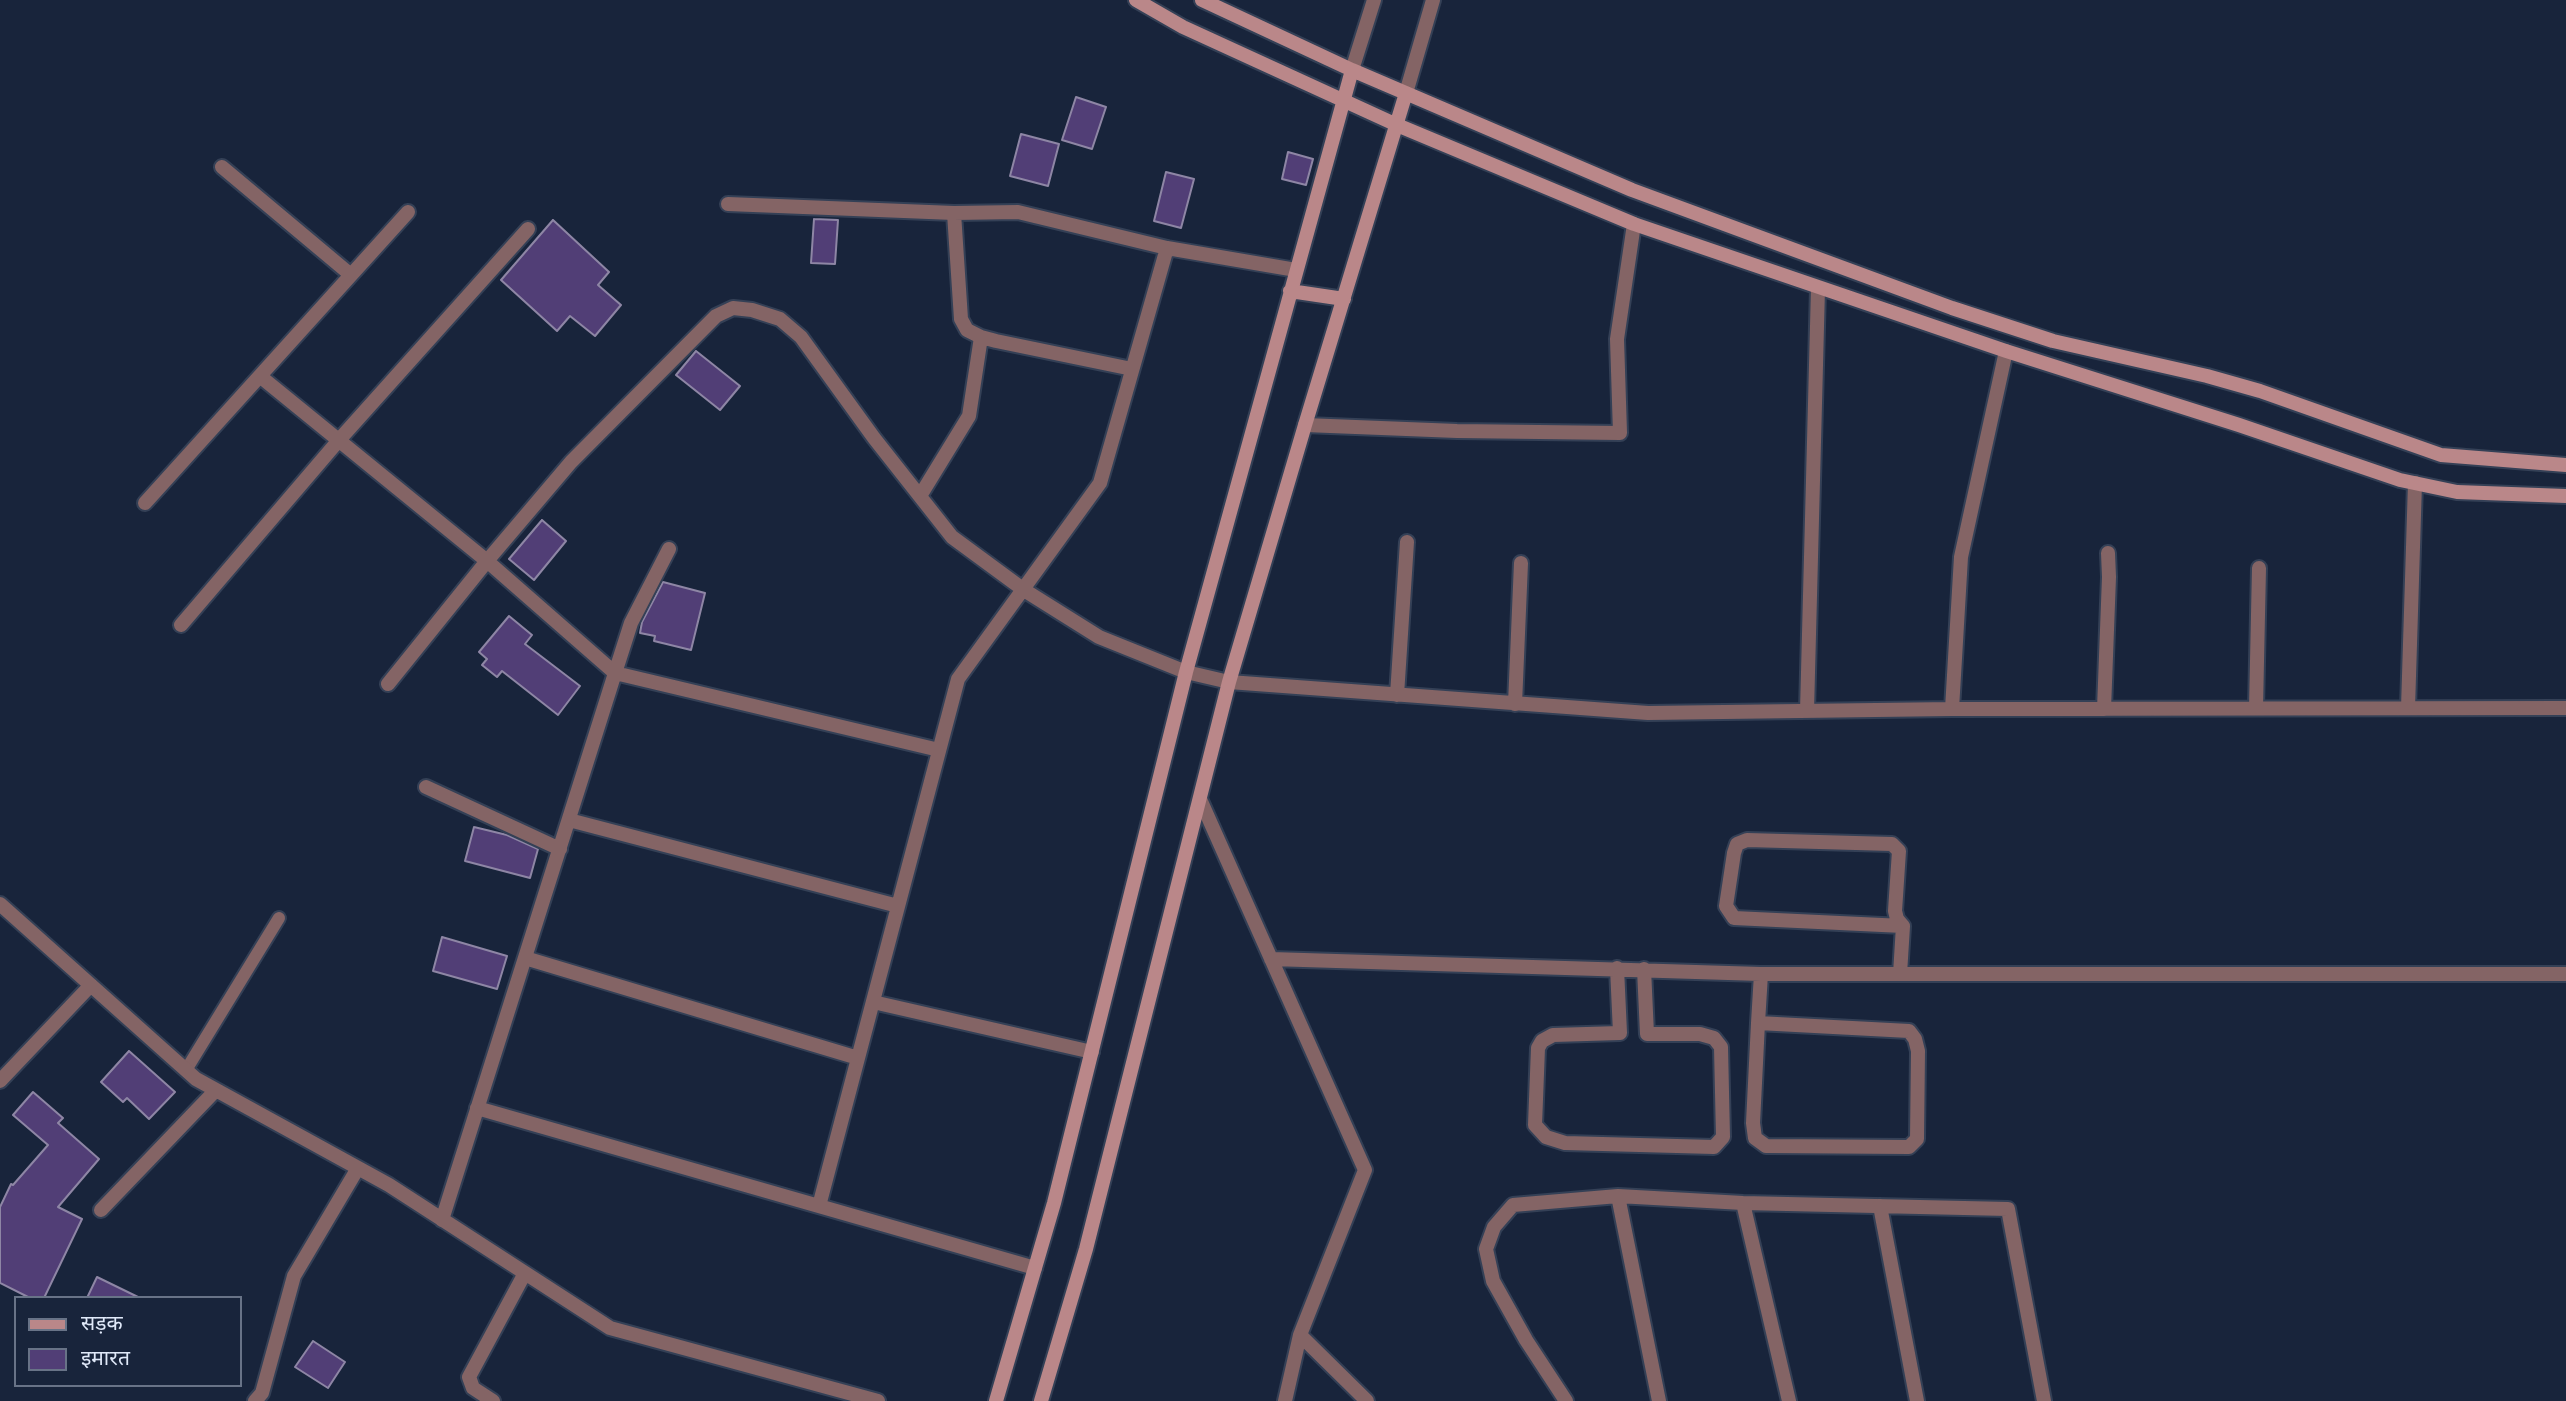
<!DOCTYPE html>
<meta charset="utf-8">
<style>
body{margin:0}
#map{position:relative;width:2566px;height:1401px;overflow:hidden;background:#18243b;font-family:Rubik,"Noto Sans Devanagari",sans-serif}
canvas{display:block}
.legend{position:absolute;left:14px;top:1296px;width:228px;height:91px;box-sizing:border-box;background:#18243b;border:2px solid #687387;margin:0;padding:9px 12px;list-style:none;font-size:21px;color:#e0e9f9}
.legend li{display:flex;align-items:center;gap:14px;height:35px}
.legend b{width:35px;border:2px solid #687387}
</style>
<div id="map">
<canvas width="2566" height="1401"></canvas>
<ul class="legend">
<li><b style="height:9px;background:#ba8789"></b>सड़क</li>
<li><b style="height:19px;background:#513e76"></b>इमारत</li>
</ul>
</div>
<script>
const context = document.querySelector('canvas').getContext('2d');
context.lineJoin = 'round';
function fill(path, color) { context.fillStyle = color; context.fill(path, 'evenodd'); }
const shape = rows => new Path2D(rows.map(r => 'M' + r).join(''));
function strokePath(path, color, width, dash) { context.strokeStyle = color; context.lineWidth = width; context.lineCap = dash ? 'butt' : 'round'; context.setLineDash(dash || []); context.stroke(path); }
const building = shape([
 [1076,97,1106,107,1092,149,1062,140,1076,97],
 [1021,134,1059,144,1048,186,1010,176,1021,134],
 [1288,152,1313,159,1306,185,1282,179,1288,152],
 [1166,172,1194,179,1181,228,1154,221,1166,172],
 [814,219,838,220,835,264,811,263,814,219],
 [553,220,609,272,598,285,621,305,595,336,570,316,557,331,501,280,553,220],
 [696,351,740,386,720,410,676,375,696,351],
 [542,520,566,541,534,580,509,559,542,520],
 [663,582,705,593,691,650,654,641,655,636,640,633,642,622,663,582],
 [509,616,532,635,525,644,580,686,558,715,502,671,497,677,482,665,487,659,479,652,509,616],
 [474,827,507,835,538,849,530,878,465,861,474,827],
 [442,937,507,956,497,989,433,971,442,937],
 [129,1051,175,1092,149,1119,127,1098,123,1102,101,1082,129,1051],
 [33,1092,63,1118,58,1123,99,1159,58,1207,82,1219,44,1298,30,1298,0,1283,0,1207,11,1184,13,1185,48,1145,13,1115,33,1092],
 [97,1277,140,1298,87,1298,97,1277],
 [313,1341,345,1362,328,1388,295,1367,313,1341]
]);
fill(building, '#513e76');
strokePath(building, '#8e86a5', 2);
const lane = shape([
 [186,1070,279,918]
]);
const street = shape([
 [1352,70,1374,0],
 [1406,93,1433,0],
 [222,167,351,275],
 [728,204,954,213,1018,212,1167,248,1296,270],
 [954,213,961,319,967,330,981,337,996,341,1132,369],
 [261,377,487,561,615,673,442,1220],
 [1305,425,1457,431,1620,433,1617,339,1634,224],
 [920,496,969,416,981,337],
 [145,503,408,212],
 [669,549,631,623,615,673,939,750],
 [181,625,339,440,528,229],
 [388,684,487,561,571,462,716,316,733,308,752,310,780,319,801,337,874,438,952,537,1024,590,1099,637,1186,672,1229,682,1648,713,1952,709,2566,708],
 [1397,695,1407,542],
 [1515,704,1521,563],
 [2256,708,2259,568],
 [2408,708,2415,483],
 [1952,709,1961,557,2006,351],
 [2104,709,2109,577,2108,553],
 [1807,711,1818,288],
 [426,787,560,849],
 [1200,799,1365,1170,1300,1335,1285,1401],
 [569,820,898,906],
 [0,904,196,1079,389,1185,610,1328,878,1401],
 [525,958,858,1058],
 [1271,959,1761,974,2566,974],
 [1617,968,1620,1033,1553,1035,1542,1041,1538,1048,1535,1125,1546,1137,1565,1143,1714,1147,1723,1137,1721,1047,1714,1038,1700,1034,1647,1034,1644,969],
 [1900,974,1903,926,1897,919,1895,911,1899,851,1892,844,1747,840,1737,844,1734,853,1726,906,1734,918,1903,926],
 [873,1002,1092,1052],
 [1758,1023,1909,1031,1915,1039,1918,1051,1917,1139,1909,1147,1766,1146,1755,1138,1753,1123,1758,1023,1761,974],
 [0,1081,91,985],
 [477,1108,1035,1268],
 [1618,1196,1659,1401],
 [1743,1203,1789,1401],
 [819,1206,958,679,1100,483,1167,248],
 [1880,1206,1917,1401],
 [101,1210,216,1090],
 [1300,1335,1367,1401],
 [255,1401,262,1393,294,1276,358,1168],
 [493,1401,473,1388,469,1377,525,1273],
 [1566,1401,1526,1340,1493,1281,1486,1249,1494,1227,1513,1205,1618,1196,1743,1203,2008,1209,2044,1401]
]);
const secondary = shape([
 [1136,0,1183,27,1397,125,1634,224,2006,351,2239,425,2400,480,2457,492,2566,496],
 [1202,0,1352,70,1632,190,1952,308,2053,341,2207,376,2260,391,2441,455,2566,465],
 [1290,291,1344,299],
 [996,1401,1054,1203,1186,672,1352,70],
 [1041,1401,1086,1249,1229,682,1305,425,1406,93]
]);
strokePath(lane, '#344056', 16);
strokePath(street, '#344056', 18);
strokePath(secondary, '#344056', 18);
strokePath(lane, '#846465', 12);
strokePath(street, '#846465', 14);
strokePath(secondary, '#ba8789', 14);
</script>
